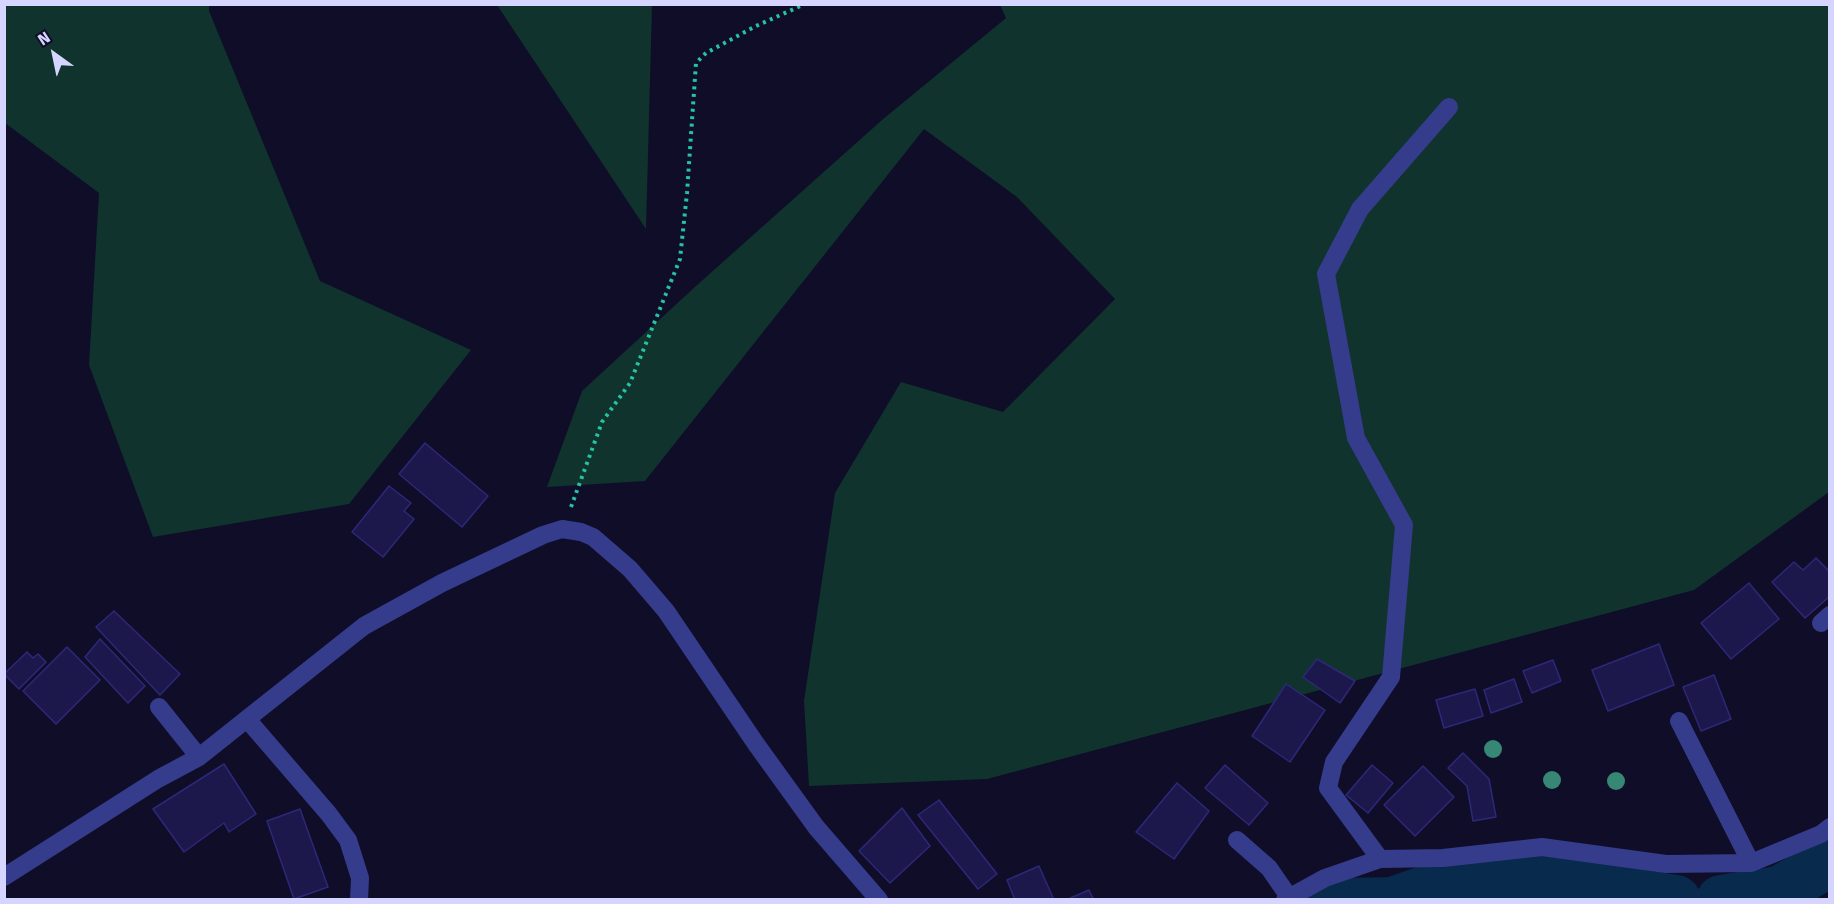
<!DOCTYPE html>
<style>
body{margin:0}
#map{position:relative;width:1834px;height:904px;overflow:hidden;background:#0f0d28;font-family:"Fira Sans",sans-serif}
canvas{display:block}
.frame{position:absolute;inset:0;border:6px solid #d5d5ff;pointer-events:none}
.north{position:absolute;left:24px;top:24px;width:60px;height:60px;-webkit-text-stroke:4px #0f0d28;paint-order:stroke;rotate:327deg;font-size:16px;font-weight:700;line-height:24px;text-align:center;color:#d5d5ff}
.north::after{content:'';display:block;margin:auto;width:21px;height:27px;background:#d5d5ff;clip-path:polygon(50% 0,100% 100%,50% 72%,0 100%)}
</style>
<div id="map">
<canvas width="1834" height="904"></canvas>
<div class="frame"></div>
<div class="north">N</div>
</div>
<script>
const context = document.querySelector('canvas').getContext('2d');
context.lineJoin = 'round';
function fill(path, color) { context.fillStyle = color; context.fill(path, 'evenodd'); }
const shape = rows => new Path2D(rows.map(r => 'M' + r).join(''));
function strokePath(path, color, width, dash) { context.strokeStyle = color; context.lineWidth = width; context.lineCap = dash ? 'butt' : 'round'; context.setLineDash(dash || []); context.stroke(path); }
fill(shape([
 [5,4,209,5,209,11,320,281,471,350,349,504,153,537,89,365,99,193,5,123],
 [497,5,652,5,646,229],
 [1000,5,1829,5,1829,492,1694,590,987,779,809,786,804,701,835,493,901,382,1003,412,1115,299,1017,197,924,129,645,481,547,487,582,391,696,286,882,120,1006,18]
]), '#10332d');
fill(shape([
 [1489,876,1440,899,1291,900,1325,878]
]), '#072a4d');
strokePath(shape([
 [1398,900,1442,885,1489,876,1579,885,1676,900],
 [1721,900,1779,891,1830,862]
]), '#072a4d', 50);
const building = shape([
 [425,443,488,496,462,527,399,474,425,443],
 [389,486,411,503,404,511,414,519,383,557,352,532,389,486],
 [1816,558,1830,572,1830,596,1805,618,1772,582,1794,562,1803,570,1816,558],
 [1749,583,1779,619,1731,659,1701,623,1749,583],
 [114,611,180,674,160,695,96,627,114,611],
 [100,639,145,686,128,703,85,657,100,639],
 [1659,644,1674,685,1608,711,1592,670,1659,644],
 [67,647,100,680,56,724,23,691,67,647],
 [27,652,33,658,38,654,46,662,19,689,4,674,27,652],
 [1317,659,1355,681,1340,703,1303,677,1317,659],
 [1553,660,1561,681,1532,693,1523,671,1553,660],
 [1714,675,1731,719,1701,731,1683,687,1714,675],
 [1514,679,1522,702,1491,713,1484,690,1514,679],
 [1286,684,1325,710,1290,762,1252,736,1286,684],
 [1475,689,1483,716,1444,728,1436,700,1475,689],
 [1463,753,1489,779,1496,817,1473,821,1467,786,1448,768,1463,753],
 [224,764,256,814,229,832,224,823,184,852,153,809,224,764],
 [1225,765,1268,803,1249,825,1205,788,1225,765],
 [1372,765,1393,783,1368,813,1346,795,1372,765],
 [1423,766,1454,797,1415,836,1384,805,1423,766],
 [1177,783,1209,811,1174,859,1136,832,1177,783],
 [939,800,997,874,978,889,918,815,939,800],
 [902,808,930,846,890,883,859,851,902,808],
 [300,809,328,887,294,899,267,821,300,809],
 [1039,866,1054,900,1015,900,1007,880,1039,866],
 [1089,890,1094,900,1066,900,1089,890]
]);
fill(building, '#1c184b');
strokePath(building, '#2d2879', 1.5);
strokePath(shape([
 [571,507,602,422,630,383,680,259,687,193,696,63,706,53,756,26,805,4]
]), '#24c3a5', 4, [3, 4.5]);
strokePath(shape([
 [1821,623,1830,615],
 [159,707,199,757],
 [247,719,328,813,348,840,360,878,359,900],
 [1679,721,1751,863],
 [1237,840,1269,868,1289,897],
 [1380,859,1328,788,1334,762,1391,677,1404,525,1356,438,1326,274,1360,209,1449,107],
 [4,877,158,779,199,757,364,626,442,583,543,535,562,529,581,532,593,537,630,569,666,611,756,744,816,827,879,900],
 [1285,900,1325,878,1380,859,1443,858,1542,847,1666,864,1751,863,1821,834,1830,827]
]), '#343c8b', 18);
context.fillStyle = '#368774';
for (const [x, y] of [
 [1493,749],
 [1552,780],
 [1616,781]
]) { context.beginPath(); context.arc(x, y, 9, 0, 2 * Math.PI); context.fill(); }
</script>
